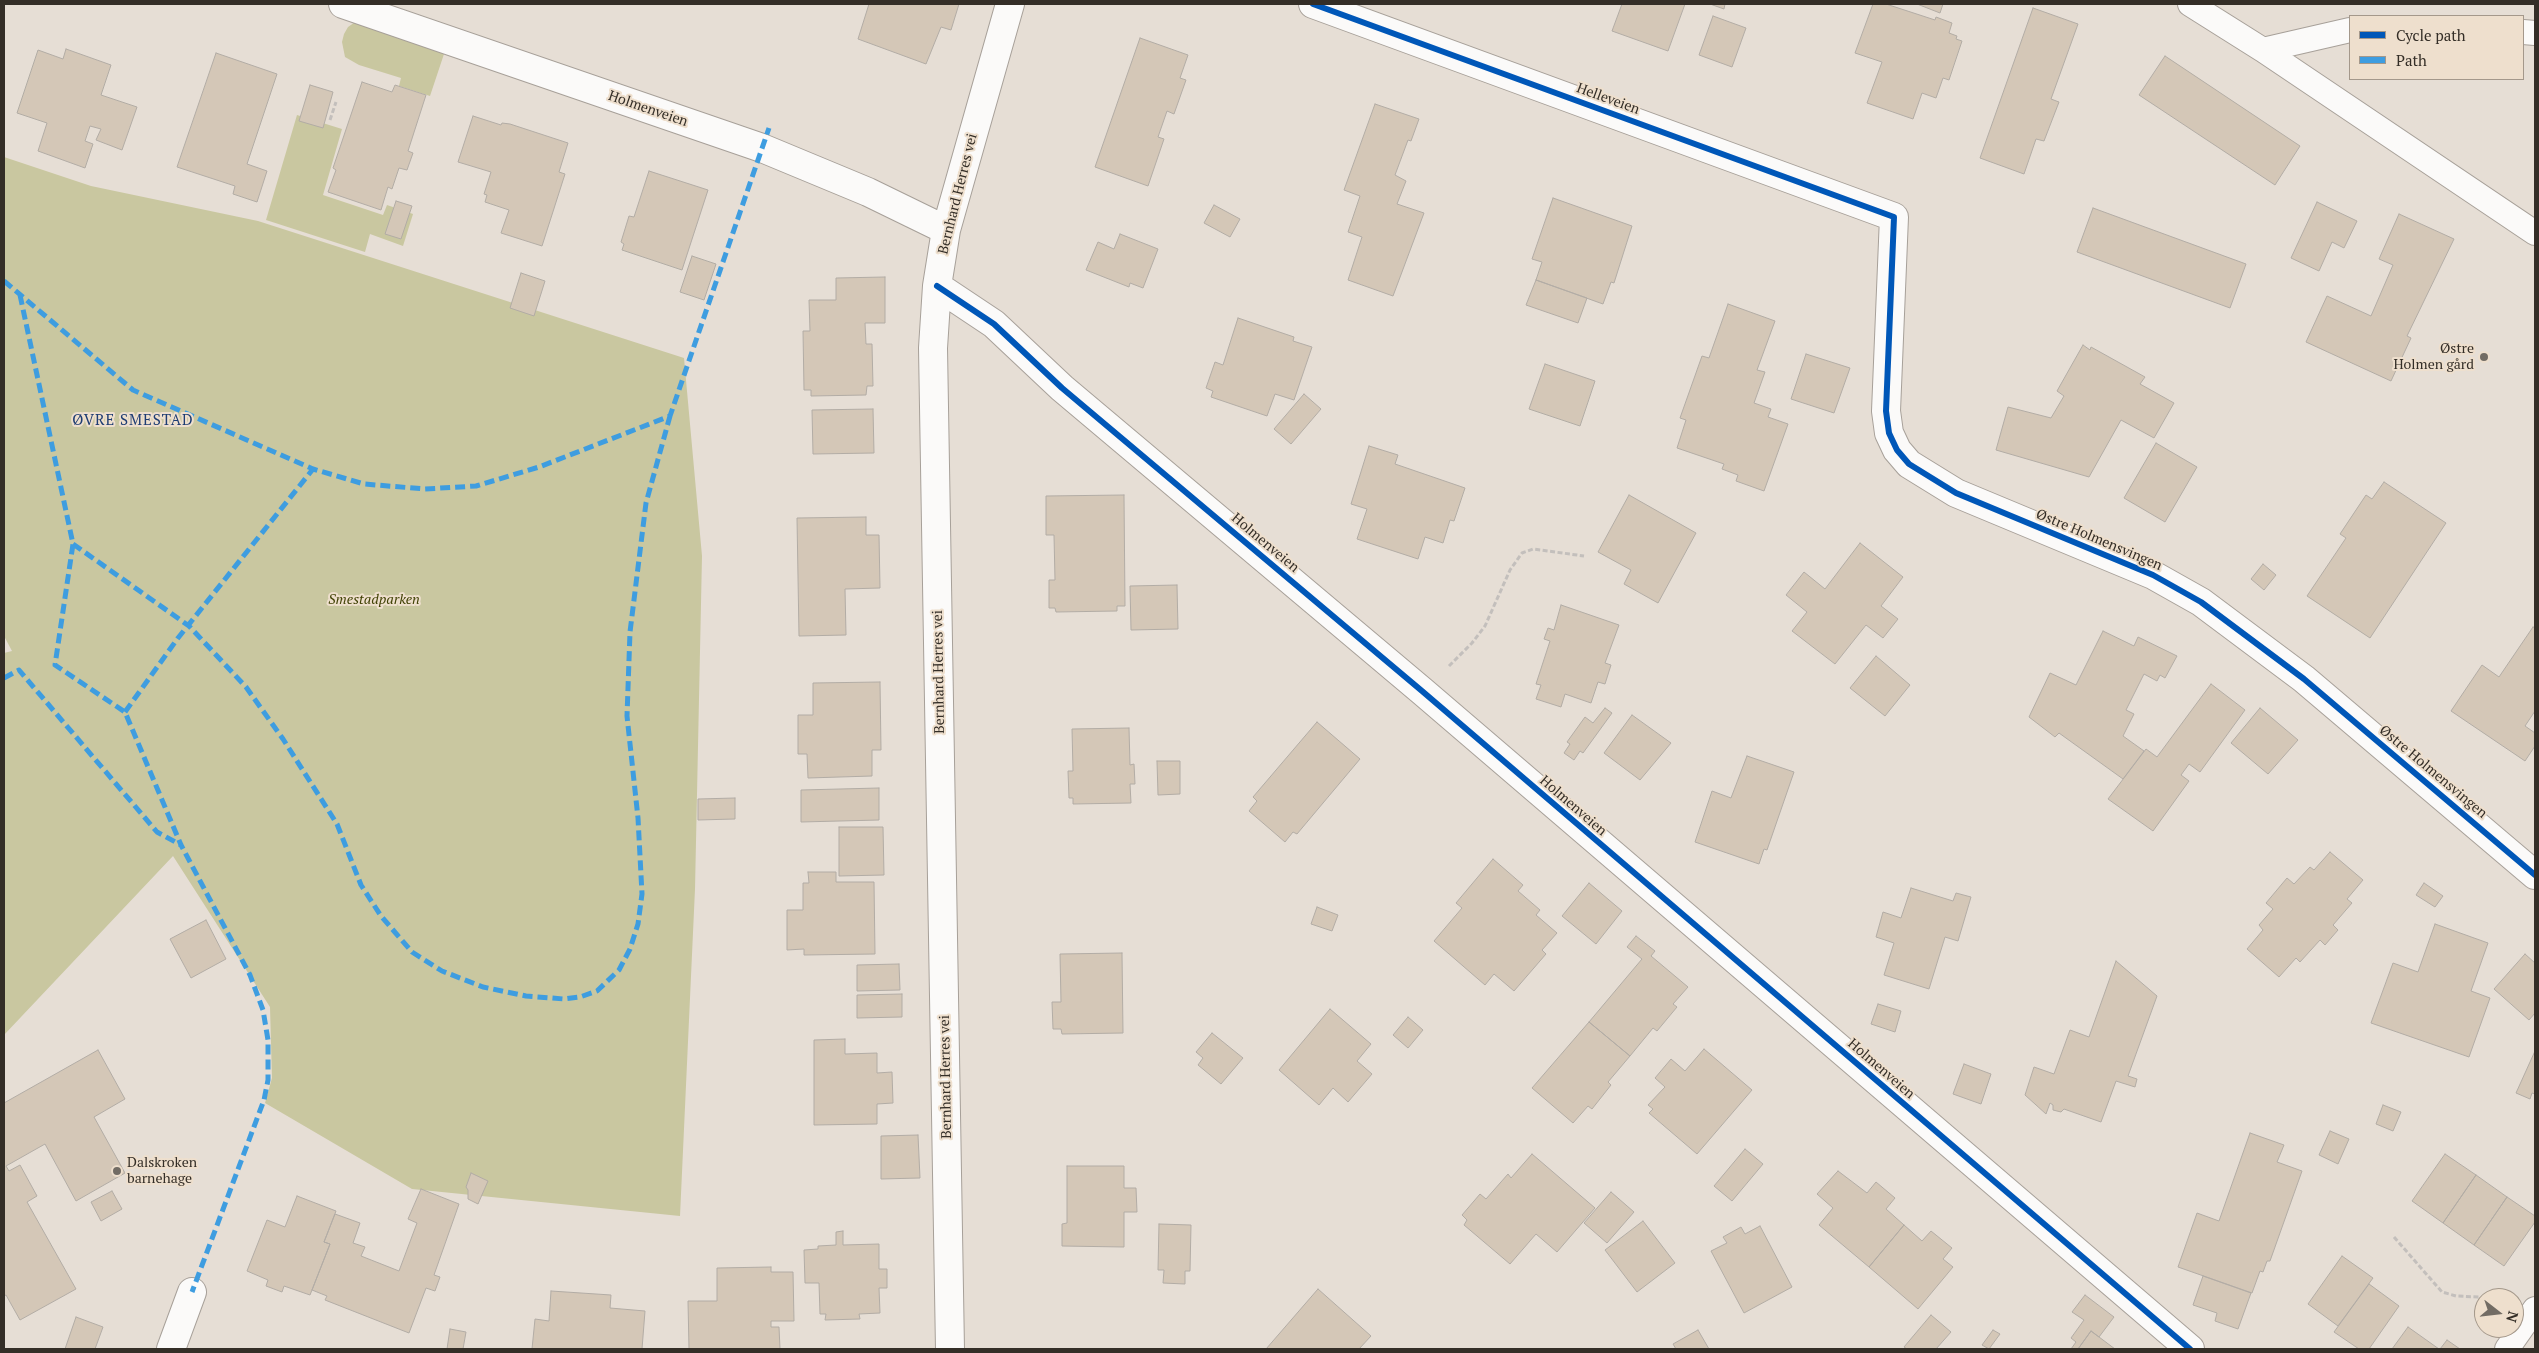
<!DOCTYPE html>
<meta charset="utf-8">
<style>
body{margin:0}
#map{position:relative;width:2539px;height:1353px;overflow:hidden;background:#e6ded5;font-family:"PT Serif",serif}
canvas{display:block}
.frame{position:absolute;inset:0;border:5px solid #342e27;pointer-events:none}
.legend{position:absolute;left:2349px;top:15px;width:175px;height:65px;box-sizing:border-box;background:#eedfcd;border:1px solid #a4988b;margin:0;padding:6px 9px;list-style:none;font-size:15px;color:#342e27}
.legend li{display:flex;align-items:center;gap:10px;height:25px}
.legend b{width:25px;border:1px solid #a4988b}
.north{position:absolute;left:2474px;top:1288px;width:50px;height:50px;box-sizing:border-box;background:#eedfcd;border:1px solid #a4988b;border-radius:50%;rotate:106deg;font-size:14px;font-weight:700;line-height:20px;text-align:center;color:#342e27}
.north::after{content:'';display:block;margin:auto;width:18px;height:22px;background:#726c64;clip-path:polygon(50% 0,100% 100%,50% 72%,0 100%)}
</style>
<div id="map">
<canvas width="2539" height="1353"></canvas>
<div class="frame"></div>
<ul class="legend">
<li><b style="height:6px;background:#0057b8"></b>Cycle path</li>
<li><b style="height:6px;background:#3e9de0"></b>Path</li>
</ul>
<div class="north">N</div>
</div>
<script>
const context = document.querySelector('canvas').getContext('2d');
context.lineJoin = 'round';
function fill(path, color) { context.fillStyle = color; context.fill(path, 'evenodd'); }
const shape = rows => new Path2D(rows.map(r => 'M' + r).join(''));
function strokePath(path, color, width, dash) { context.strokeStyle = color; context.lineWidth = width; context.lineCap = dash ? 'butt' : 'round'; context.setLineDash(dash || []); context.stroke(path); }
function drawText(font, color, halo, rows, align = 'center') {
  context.font = font + ' "PT Serif",serif'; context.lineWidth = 4; context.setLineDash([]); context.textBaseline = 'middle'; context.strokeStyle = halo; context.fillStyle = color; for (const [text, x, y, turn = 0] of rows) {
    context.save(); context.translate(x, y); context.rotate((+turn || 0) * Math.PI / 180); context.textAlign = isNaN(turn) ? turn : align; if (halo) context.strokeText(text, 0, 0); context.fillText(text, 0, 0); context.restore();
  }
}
fill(shape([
 [358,20,445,51,430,96,399,86,401,78,359,65,345,57,342,42,344,34,348,27],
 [297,115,342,129,323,195,383,215,387,205,413,214,403,246,370,234,365,252,266,220],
 [4,157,91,186,258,221,684,358,702,556,695,889,680,1216,412,1189,265,1103,272,1078,270,1007,173,856,4,1035,4,653,12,651,4,636]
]), '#c9c7a0');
const building = shape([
 [869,4,959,4,951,30,941,27,926,64,858,39,869,4],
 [1622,4,1685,4,1668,51,1612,31,1622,4],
 [1710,4,1725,4,1724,9,1710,4],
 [1873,4,1886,4,1935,20,1936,17,1952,23,1949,33,1957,36,1956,39,1962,41,1949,80,1943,78,1936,98,1922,93,1913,119,1867,103,1882,62,1855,53,1873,4],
 [1917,4,1943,4,1940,13,1917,4],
 [2033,8,2078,24,2051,99,2059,102,2044,141,2036,139,2024,174,1980,158,2033,8],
 [1713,16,1746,28,1732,67,1699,55,1713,16],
 [1140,38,1188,55,1180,78,1186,80,1174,114,1167,111,1158,137,1164,139,1148,186,1095,167,1140,38],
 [66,49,111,65,101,95,137,107,122,150,96,140,101,129,90,126,85,141,93,144,85,168,38,151,47,123,17,113,38,50,63,59,66,49],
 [216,53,277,74,247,164,267,171,257,202,233,194,235,186,177,167,216,53],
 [2165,56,2300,146,2275,185,2139,95,2165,56],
 [362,82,392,92,395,85,426,95,408,151,413,153,407,170,399,168,392,189,388,187,381,210,328,192,336,170,333,168,362,82],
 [310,85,333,92,323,128,299,121,310,85],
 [1375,104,1419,119,1411,141,1408,140,1395,175,1406,181,1397,204,1424,213,1393,296,1348,280,1362,237,1348,232,1360,196,1344,190,1375,104],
 [473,116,501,125,502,123,510,124,568,143,559,172,565,174,542,246,501,233,509,210,485,202,487,195,484,194,491,172,458,162,473,116],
 [649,171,708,190,682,270,622,250,624,244,621,242,629,216,634,217,649,171],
 [1553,198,1632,226,1614,283,1611,282,1603,304,1536,280,1542,262,1532,259,1553,198],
 [396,201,412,206,401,239,385,234,396,201],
 [2317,202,2357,221,2344,248,2332,242,2319,271,2291,258,2317,202],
 [1214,205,1240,219,1230,237,1204,223,1214,205],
 [2093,208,2246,264,2230,308,2077,252,2093,208],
 [2399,214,2454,239,2407,336,2411,338,2391,381,2306,342,2327,296,2371,316,2393,265,2379,259,2399,214],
 [1120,234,1158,249,1143,288,1130,283,1129,287,1086,270,1098,242,1114,249,1120,234],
 [692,256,716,264,704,300,680,292,692,256],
 [521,273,545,281,534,316,510,308,521,273],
 [885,277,885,323,865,323,866,344,872,344,873,386,867,386,866,395,811,396,811,390,804,390,803,331,810,331,809,300,836,300,836,278,885,277],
 [1536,280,1587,298,1578,323,1526,305,1536,280],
 [1728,304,1775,321,1757,370,1765,372,1754,403,1771,409,1768,417,1788,424,1764,491,1736,481,1738,475,1722,469,1724,464,1677,448,1686,420,1680,418,1702,356,1709,358,1728,304],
 [1238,318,1294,337,1293,341,1312,347,1294,400,1275,394,1267,416,1211,397,1213,391,1206,388,1215,362,1223,365,1238,318],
 [2083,345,2090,350,2091,347,2145,377,2140,384,2174,403,2154,438,2121,420,2089,477,1996,450,2008,407,2051,418,2064,396,2057,391,2083,345],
 [1806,354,1850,368,1834,413,1791,399,1806,354],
 [1545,364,1595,381,1580,426,1529,409,1545,364],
 [1304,394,1321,409,1291,444,1274,429,1304,394],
 [873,409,874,453,813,454,812,410,873,409],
 [2156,443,2197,467,2165,522,2124,498,2156,443],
 [1369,446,1398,455,1395,464,1465,488,1454,521,1450,520,1443,543,1425,537,1418,559,1357,539,1367,509,1351,504,1369,446],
 [2384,482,2446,523,2370,638,2307,596,2346,538,2340,534,2366,495,2372,499,2384,482],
 [1124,495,1125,606,1117,606,1117,611,1056,612,1055,608,1049,608,1049,580,1055,580,1054,535,1046,535,1046,496,1124,495],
 [1629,495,1696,533,1658,603,1624,584,1631,570,1598,552,1629,495],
 [866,517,866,535,879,535,880,588,845,589,846,635,799,636,797,518,866,517],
 [1860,543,1903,577,1881,606,1898,619,1883,638,1866,625,1835,664,1792,631,1807,612,1786,595,1804,572,1825,589,1860,543],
 [2263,564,2276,575,2264,590,2251,579,2263,564],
 [1177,585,1178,629,1131,630,1130,586,1177,585],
 [1561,605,1619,625,1605,663,1611,665,1605,684,1598,682,1591,703,1565,694,1561,707,1536,699,1541,685,1536,684,1550,641,1544,639,1548,628,1554,630,1561,605],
 [2533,627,2535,628,2535,711,2525,726,2535,733,2535,746,2525,761,2451,711,2482,665,2499,677,2533,627],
 [2103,631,2134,646,2138,637,2177,656,2165,678,2160,675,2157,681,2144,674,2126,710,2134,714,2123,736,2144,751,2123,779,2059,733,2055,737,2029,717,2050,673,2076,685,2103,631],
 [1876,656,1910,685,1885,716,1850,688,1876,656],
 [880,682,881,750,872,750,872,776,808,778,807,754,798,754,798,715,813,715,813,683,880,682],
 [2211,684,2245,710,2200,772,2189,764,2181,775,2189,781,2153,831,2108,799,2146,749,2157,757,2211,684],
 [1605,708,1612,713,1583,753,1580,751,1574,760,1564,753,1570,744,1567,742,1585,717,1593,723,1605,708],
 [2260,708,2298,740,2268,774,2231,743,2260,708],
 [1632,715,1671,743,1640,780,1604,753,1632,715],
 [1317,722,1360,759,1297,834,1293,832,1285,842,1249,811,1257,801,1253,797,1317,722],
 [1129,728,1130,765,1134,764,1135,784,1130,784,1131,803,1073,804,1073,798,1069,798,1068,771,1073,771,1072,729,1129,728],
 [1747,756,1794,772,1767,850,1764,849,1759,864,1695,842,1712,791,1731,798,1747,756],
 [1157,761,1180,761,1180,794,1158,795,1157,761],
 [879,788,879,820,801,822,801,790,879,788],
 [735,798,735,819,698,820,698,799,735,798],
 [839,827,883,827,884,875,839,876,839,827],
 [2330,852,2363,880,2347,899,2352,903,2333,925,2338,930,2325,945,2320,940,2300,962,2296,958,2279,977,2247,949,2263,930,2259,925,2273,909,2266,903,2287,878,2294,884,2310,867,2314,870,2330,852],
 [1493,859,1523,885,1518,891,1540,910,1536,915,1557,933,1542,950,1546,954,1514,991,1494,974,1485,985,1434,941,1462,908,1456,903,1493,859],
 [808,872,836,872,836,882,874,882,875,954,804,955,804,949,787,950,787,910,803,910,803,883,809,883,808,872],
 [1589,883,1622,911,1596,944,1562,916,1589,883],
 [2424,883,2443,896,2435,907,2416,895,2424,883],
 [1911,888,1953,901,1956,893,1971,897,1958,941,1945,937,1929,989,1884,975,1894,943,1876,937,1883,912,1901,918,1911,888],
 [1317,907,1338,915,1332,931,1311,924,1317,907],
 [206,920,226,959,191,978,170,939,206,920],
 [2435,924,2488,943,2471,991,2490,998,2469,1057,2371,1023,2393,963,2418,972,2435,924],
 [1636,936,1655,951,1651,956,1688,987,1673,1004,1677,1007,1657,1031,1653,1028,1630,1056,1589,1022,1642,959,1627,947,1636,936],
 [1122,953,1123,1033,1062,1034,1061,1029,1053,1029,1052,1002,1061,1002,1060,954,1122,953],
 [2525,954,2535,963,2535,1013,2529,1020,2494,989,2525,954],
 [2116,961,2157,996,2128,1076,2137,1079,2135,1087,2116,1081,2101,1122,2064,1109,2061,1112,2053,1110,2053,1105,2050,1103,2046,1114,2025,1095,2034,1067,2054,1074,2070,1030,2089,1037,2116,961],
 [899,964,900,990,857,991,857,965,899,964],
 [902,994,902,1017,857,1018,857,995,902,994],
 [1878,1004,1901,1011,1895,1032,1871,1024,1878,1004],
 [1330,1009,1371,1044,1357,1061,1372,1074,1348,1102,1333,1088,1319,1105,1279,1070,1330,1009],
 [1408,1017,1423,1030,1408,1048,1393,1035,1408,1017],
 [1589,1022,1630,1056,1608,1082,1611,1085,1592,1109,1588,1106,1573,1123,1532,1088,1589,1022],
 [1212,1033,1243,1058,1221,1084,1198,1065,1203,1058,1196,1052,1212,1033],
 [845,1039,845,1054,877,1053,877,1073,892,1072,893,1103,877,1104,877,1124,814,1125,814,1040,845,1039],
 [1704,1049,1752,1090,1697,1154,1649,1113,1653,1109,1648,1105,1665,1087,1655,1078,1671,1059,1685,1071,1704,1049],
 [98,1050,125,1099,94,1117,125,1173,76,1201,45,1144,6,1166,9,1171,20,1165,37,1196,27,1202,76,1289,20,1320,6,1295,4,1296,4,1103,98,1050],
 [2535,1051,2535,1094,2532,1093,2530,1099,2516,1093,2535,1051],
 [1964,1064,1991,1074,1981,1104,1953,1094,1964,1064],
 [2383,1105,2401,1112,2393,1131,2376,1124,2383,1105],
 [2330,1131,2349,1139,2338,1164,2319,1155,2330,1131],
 [2250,1133,2284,1145,2277,1162,2302,1171,2270,1261,2267,1261,2263,1272,2260,1271,2252,1293,2178,1267,2197,1213,2219,1221,2250,1133],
 [918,1135,920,1178,881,1179,881,1136,918,1135],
 [1745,1149,1763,1164,1732,1201,1714,1186,1745,1149],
 [1532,1154,1595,1208,1557,1252,1536,1234,1510,1264,1464,1225,1467,1220,1462,1215,1480,1194,1486,1199,1508,1174,1511,1178,1532,1154],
 [2445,1154,2476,1175,2443,1223,2412,1201,2445,1154],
 [1067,1166,1124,1166,1124,1188,1136,1188,1137,1212,1124,1212,1124,1247,1062,1246,1062,1224,1067,1223,1067,1166],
 [1838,1171,1867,1193,1876,1182,1895,1198,1886,1209,1904,1225,1869,1267,1819,1225,1833,1208,1817,1194,1838,1171],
 [471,1173,488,1181,478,1204,468,1199,468,1190,466,1187,471,1173],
 [2476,1175,2507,1197,2474,1245,2443,1223,2476,1175],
 [421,1189,459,1204,434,1275,440,1277,435,1291,426,1288,409,1333,325,1300,327,1296,312,1290,330,1244,324,1242,335,1214,360,1223,353,1243,365,1247,361,1256,399,1271,417,1223,408,1219,421,1189],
 [112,1191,122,1209,101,1221,91,1202,112,1191],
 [1611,1192,1634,1212,1607,1243,1584,1223,1611,1192],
 [297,1196,336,1211,324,1242,330,1244,310,1295,284,1286,282,1292,266,1286,268,1280,247,1271,267,1220,285,1227,297,1196],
 [2507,1197,2535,1216,2535,1222,2504,1266,2474,1245,2507,1197],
 [1643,1221,1675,1263,1637,1292,1605,1250,1643,1221],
 [1159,1224,1191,1225,1190,1271,1185,1271,1185,1284,1163,1283,1164,1270,1158,1270,1159,1224],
 [1904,1225,1922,1241,1931,1231,1952,1248,1943,1259,1953,1267,1918,1309,1869,1267,1904,1225],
 [1760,1226,1792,1287,1744,1313,1711,1251,1727,1243,1723,1237,1741,1227,1745,1234,1760,1226],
 [843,1231,843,1245,879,1244,879,1269,887,1269,887,1288,879,1288,880,1313,859,1314,860,1319,825,1320,826,1314,820,1314,819,1283,805,1283,804,1250,818,1249,818,1246,836,1245,836,1232,843,1231],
 [2342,1256,2373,1278,2338,1326,2308,1304,2342,1256],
 [771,1267,771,1272,793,1272,794,1321,771,1321,771,1327,779,1327,780,1349,689,1349,688,1301,717,1301,717,1268,771,1267],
 [2203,1276,2251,1293,2238,1329,2215,1321,2217,1313,2193,1305,2203,1276],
 [2369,1284,2399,1306,2369,1349,2359,1349,2334,1332,2369,1284],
 [1318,1289,1371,1336,1359,1349,1266,1349,1318,1289],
 [551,1291,611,1295,610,1308,645,1311,642,1349,532,1349,535,1319,549,1321,551,1291],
 [2085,1295,2114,1317,2099,1337,2091,1331,2078,1349,2071,1349,2076,1342,2071,1338,2084,1320,2072,1312,2085,1295],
 [1931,1315,1951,1332,1936,1349,1907,1349,1904,1347,1931,1315],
 [76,1317,103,1327,95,1349,65,1349,76,1317],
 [2408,1327,2439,1349,2392,1349,2408,1327],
 [450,1329,466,1332,463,1349,447,1349,450,1329],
 [1698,1330,1709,1349,1676,1349,1673,1344,1698,1330],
 [1993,1330,2000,1334,1989,1349,1982,1345,1993,1330],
 [2091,1331,2115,1349,2078,1349,2091,1331],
 [2447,1340,2460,1349,2440,1349,2447,1340]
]);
fill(building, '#d4c7b7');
strokePath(building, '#b2aca5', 1);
const lane = shape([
 [2190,4,2263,50,2350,30],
 [2523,32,2535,33],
 [2263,50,2535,233],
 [2507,1349,2535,1309]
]);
const street = shape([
 [343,4,762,148,868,192,946,230],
 [1313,4,1894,217,1886,411,1889,433,1897,450,1909,464,1956,493,2153,575,2201,602,2304,679,2535,875],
 [937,286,994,324,1062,388,1422,691,2190,1349],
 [171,1349,192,1292],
 [950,1349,933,348,937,286,946,230,1010,4]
]);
strokePath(lane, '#a7a099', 26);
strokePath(street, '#a7a099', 30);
strokePath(shape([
 [330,120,336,102],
 [1449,666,1472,643,1485,626,1510,570,1522,553,1533,549,1584,556],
 [2394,1237,2442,1292,2456,1296,2500,1298]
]), '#c3bfbc', 3, [5, 2.5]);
strokePath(lane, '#fbfaf9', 24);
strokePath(street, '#fbfaf9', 28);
strokePath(shape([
 [4,281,133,390,313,469,364,484,425,489,476,486,539,467,670,416,769,128],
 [20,295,73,544,55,665,125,712,181,845,250,975,263,1010,268,1040,268,1080,264,1100,192,1292],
 [73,544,189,626,246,687,283,739,337,824,361,885,381,916,412,952,442,971,483,987,526,996,564,999,580,997,597,991,619,970,630,949,638,924,642,894,638,818,627,716,630,632,646,503,670,416],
 [4,678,19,670,157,832,181,845],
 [125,712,178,638,313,469]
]), '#3e9de0', 5, [10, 5]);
strokePath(shape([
 [1313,4,1894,217,1886,411,1889,433,1897,450,1909,464,1956,493,2153,575,2201,602,2304,679,2535,875],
 [937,286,994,324,1062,388,1422,691,2190,1349]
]), '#0057b8', 6);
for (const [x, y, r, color] of [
 [2484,357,5,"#726c64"],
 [117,1171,5,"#726c64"]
]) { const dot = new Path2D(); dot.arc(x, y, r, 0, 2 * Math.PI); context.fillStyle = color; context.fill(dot); strokePath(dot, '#eedfcd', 2); }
drawText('14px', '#342e27', '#eedfcd', [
 ["Helleveien",1608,99,20],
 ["Holmenveien",648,109,19],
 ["Bernhard Herres vei",958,194,-76],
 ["Østre Holmensvingen",2099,540,23],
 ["Holmenveien",1265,543,40],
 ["Bernhard Herres vei",939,672,-91],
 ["Østre Holmensvingen",2433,772,40],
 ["Holmenveien",1573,806,41],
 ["Holmenveien",1881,1069,41],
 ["Bernhard Herres vei",946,1077,-91]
]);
drawText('14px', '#342e27', '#eedfcd', [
 ["Østre",2474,349],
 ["Holmen gård",2474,365],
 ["Dalskroken",127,1163,"left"],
 ["barnehage",127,1179,"left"]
], 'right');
drawText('italic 14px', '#414205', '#eedfcd', [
 ["Smestadparken",374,600]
]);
context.letterSpacing = '1px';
drawText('15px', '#1d3c72', '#eedfcd', [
 ["ØVRE SMESTAD",133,421]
]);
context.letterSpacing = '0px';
</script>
